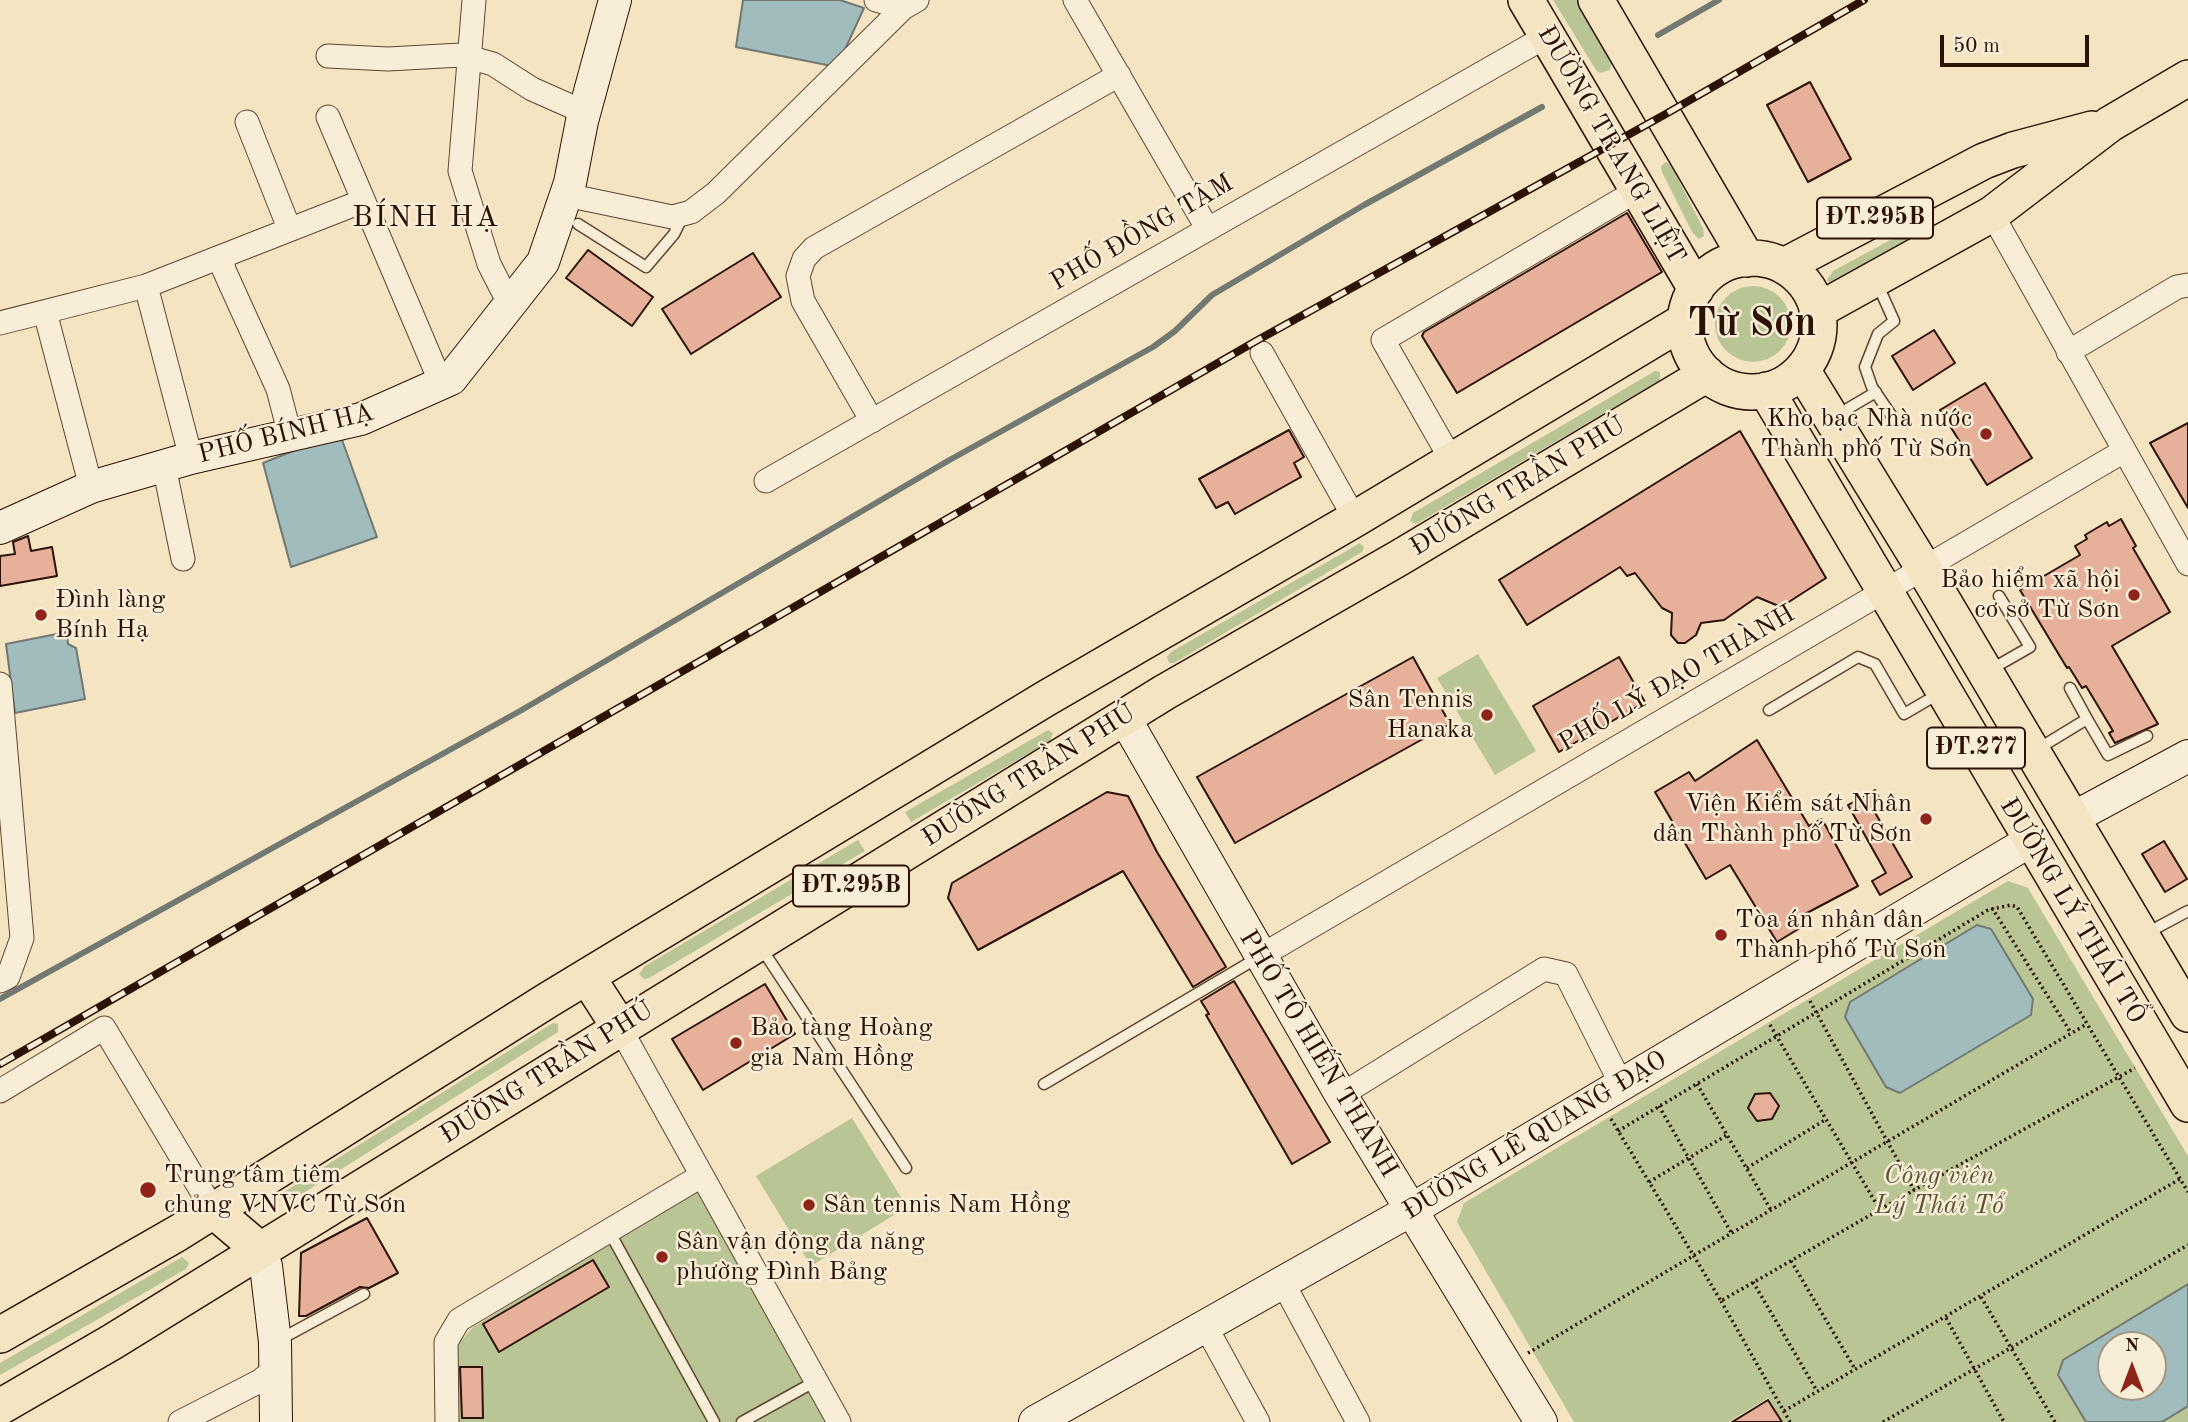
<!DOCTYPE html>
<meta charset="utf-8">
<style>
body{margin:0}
#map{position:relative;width:2188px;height:1422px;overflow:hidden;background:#f5e4c1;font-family:"Old Standard TT",serif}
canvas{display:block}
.north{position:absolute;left:2097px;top:1331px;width:70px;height:70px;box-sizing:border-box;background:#f8edd7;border:2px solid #a69582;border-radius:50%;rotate:0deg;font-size:19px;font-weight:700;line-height:28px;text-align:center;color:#2c1202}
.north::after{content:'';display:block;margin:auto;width:24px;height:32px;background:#8f2418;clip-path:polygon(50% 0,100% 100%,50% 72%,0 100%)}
.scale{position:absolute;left:1940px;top:35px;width:149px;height:32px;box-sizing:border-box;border:4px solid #2c1202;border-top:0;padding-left:9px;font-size:21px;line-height:24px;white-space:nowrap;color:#2c1202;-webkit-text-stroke:5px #f8edd7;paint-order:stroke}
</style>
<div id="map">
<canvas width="2188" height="1422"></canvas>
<div class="north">N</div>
<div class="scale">50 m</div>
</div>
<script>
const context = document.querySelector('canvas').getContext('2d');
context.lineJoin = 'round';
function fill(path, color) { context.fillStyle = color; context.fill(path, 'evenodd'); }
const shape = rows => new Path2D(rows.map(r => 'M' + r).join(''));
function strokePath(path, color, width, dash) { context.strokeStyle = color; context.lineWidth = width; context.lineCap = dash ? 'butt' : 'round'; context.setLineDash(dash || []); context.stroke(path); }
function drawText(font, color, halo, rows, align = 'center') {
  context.font = font + ' "Old Standard TT",serif'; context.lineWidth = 5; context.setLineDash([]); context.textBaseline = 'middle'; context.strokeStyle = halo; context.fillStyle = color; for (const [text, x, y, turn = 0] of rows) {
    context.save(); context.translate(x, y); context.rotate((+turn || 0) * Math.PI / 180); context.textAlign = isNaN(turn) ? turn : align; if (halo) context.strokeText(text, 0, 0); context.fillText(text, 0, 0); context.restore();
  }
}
fill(shape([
 [1553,0,1578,0,1612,60,1610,70,1600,73,1596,70],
 [1666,162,1671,165,1703,228,1704,236,1699,239,1692,232,1662,172,1661,166],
 [1920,224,1927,225,1928,232,1831,284,1827,280,1833,271],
 '1715 324a38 38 0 1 1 76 0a38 38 0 1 1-76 0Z',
 [1655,371,1660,372,1660,380,1416,524,1410,521,1413,513],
 [1360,543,1364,547,1362,552,1174,663,1169,663,1167,657,1171,652],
 [1478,654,1536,751,1495,775,1437,678],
 [1048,730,1053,733,1050,741,911,822,905,812],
 [858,840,865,851,649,978,644,979,639,974,645,966],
 [2008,881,2028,888,2188,1156,2188,1422,1783,1422,1768,1398,1728,1422,1574,1422,1457,1222,1464,1203],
 [2111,1345,2153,1345,2153,1387,2111,1387],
 [553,1023,558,1024,558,1032,288,1203,281,1200,284,1192],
 [852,1118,907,1207,811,1266,756,1176],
 [699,1186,829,1422,457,1422,454,1358,460,1342,472,1328],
 [182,1257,189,1263,186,1269,0,1375,0,1363]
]), '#b9c595');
const water = shape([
 [743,0,840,0,864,8,837,67,736,47,743,0],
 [341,437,377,537,291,567,263,463,323,439,341,437],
 [67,632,68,644,76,648,85,699,15,713,6,644,67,632],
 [1977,925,1991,929,2033,999,2031,1015,1900,1093,1886,1087,1845,1017,1850,1002,1977,925],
 [2188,1284,2188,1406,2162,1422,2086,1422,2058,1375,2063,1360,2188,1284],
 [2111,1345,2153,1345,2153,1387,2111,1387,2111,1345]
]);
fill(water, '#a1bcbd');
strokePath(water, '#727872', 2);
strokePath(shape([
 [1658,35,1719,0],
 [0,999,520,711,946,462,1153,347,1175,331,1212,295,1364,205,1542,107]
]), '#727872', 6);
const building = shape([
 [1810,82,1851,159,1808,182,1767,105,1810,82],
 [1627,213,1662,272,1457,393,1422,336,1424,332,1627,213],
 [588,250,653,297,632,326,566,278,588,250],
 [753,253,781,297,691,354,662,309,753,253],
 [1934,330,1955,363,1913,390,1892,356,1934,330],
 [1985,383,2032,458,1987,485,1940,410,1985,383],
 [2188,423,2188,508,2150,443,2188,423],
 [1289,430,1304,457,1294,463,1301,477,1235,514,1228,502,1216,508,1199,479,1289,430],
 [1740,431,1826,578,1781,607,1757,597,1724,620,1701,623,1696,635,1685,643,1678,643,1671,635,1672,613,1662,608,1635,573,1627,576,1620,567,1527,625,1499,580,1740,431],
 [2121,519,2136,546,2133,548,2170,612,2112,646,2158,724,2115,743,2109,733,2113,731,2086,686,2082,688,2069,667,2067,668,2020,590,2080,555,2075,546,2087,539,2085,535,2107,522,2109,526,2121,519],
 [28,536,31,551,52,547,57,576,0,586,0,556,15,554,13,542,28,536],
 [1413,657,1450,724,1235,843,1197,777,1413,657],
 [1619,657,1645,702,1559,752,1533,706,1619,657],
 [1757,740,1809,826,1822,819,1858,886,1805,914,1810,922,1777,942,1730,865,1706,879,1655,792,1689,772,1695,781,1757,740],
 [1875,790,1882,804,1873,809,1912,877,1880,895,1872,881,1886,873,1848,805,1875,790],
 [1107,792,1128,796,1157,852,1226,967,1193,987,1123,871,978,950,948,898,952,883,1107,792],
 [2164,841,2187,879,2165,892,2142,854,2164,841],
 [1234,981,1330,1142,1292,1164,1206,1015,1209,1014,1201,1001,1234,981],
 [765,984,795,1034,703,1090,672,1039,765,984],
 [1770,1093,1779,1106,1772,1119,1757,1121,1748,1108,1755,1094,1770,1093],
 [367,1218,398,1273,369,1288,360,1287,306,1316,299,1316,301,1253,367,1218],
 [593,1260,609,1287,499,1352,483,1324,593,1260],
 [460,1367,482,1367,483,1418,462,1418,460,1367],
 [1768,1400,1782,1422,1732,1422,1768,1400]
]);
fill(building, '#e7b09b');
strokePath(building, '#2c1202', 2);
const lane = shape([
 [578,224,646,267,674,234,683,216],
 [1877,283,1894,321,1878,334,1865,367,1872,387,1895,421],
 [1837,415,1876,392],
 [1988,671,2030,647,1999,596],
 [2070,688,2087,719],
 [1769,710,1858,657,1875,664,1904,714,1940,693],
 [2036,750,2087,719,2108,755,2147,736],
 [2145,934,2188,911],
 [760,946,906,1168],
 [1044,1084,1259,957],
 [609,1231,714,1422],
 [277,1341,364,1294],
 [742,1422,816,1381]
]);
const street = shape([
 [474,0,460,171,489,264,511,307],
 [876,0,903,8],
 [1075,0,1207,228],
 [328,56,388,59,461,55,493,64,532,89,584,112],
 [328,117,441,383],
 [247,122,289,228],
 [566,195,672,217,691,212,716,193,903,8,917,0],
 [1992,214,2188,564],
 [222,258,224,270,278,389,290,435],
 [146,286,191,458],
 [45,312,91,487],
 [0,323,146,286,363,201],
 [2068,352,2177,287,2188,285],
 [1262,353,1355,519],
 [872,421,803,301,798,276,804,259,814,248,1119,75],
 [1452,461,1383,340,1638,190],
 [164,466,183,559],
 [766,481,1547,36],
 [0,684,22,938,8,977,0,981],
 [1259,957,2124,451],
 [620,1028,839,1422],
 [0,1091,104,1028,213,1210],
 [1341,1095,1544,969,1566,974,1621,1084],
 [1283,1283,1358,1422],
 [1206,1327,1258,1422],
 [180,1422,260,1381,275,1369],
 [447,1422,446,1342,459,1320,701,1176]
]);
const secondary = shape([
 [0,528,91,487,191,458,361,419,451,379,543,262,570,183,582,121,615,0],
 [1124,717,1341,1095,1541,1422],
 [2073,818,2188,756],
 [260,1250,266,1266,275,1342,276,1422],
 [1035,1422,1411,1210,2030,841]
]);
const primary = shape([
 [1526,0,1696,289],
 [1596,0,1747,259],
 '1685 325a67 67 0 1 1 134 0a67 67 0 1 1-134 0Z',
 [1784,266,1984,161,2013,150,2092,129],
 [1817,311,1992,214,2110,124,2188,78],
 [1802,370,1923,567,2188,1014],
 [1766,390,2188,1104],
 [588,978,620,1028],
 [213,1210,260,1250],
 [0,1335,178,1233,548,1000,1045,699,1355,519,1686,320],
 [0,1407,112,1342,1165,692,1399,558,1707,374]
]);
strokePath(lane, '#5e4632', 13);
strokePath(street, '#5e4632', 25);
strokePath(secondary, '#2c1202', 34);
strokePath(primary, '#2c1202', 38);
strokePath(shape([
 [1992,908,2071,1033],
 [1810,1001,1914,1190,2135,1068],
 [1770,1025,1880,1210],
 [1697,1084,1771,1210],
 [1659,1106,1732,1234],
 [1611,1119,1721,1301,1914,1190],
 [1618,1131,1988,910,2011,905,2017,907,2188,1192],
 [1747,1168,1825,1120],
 [1649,1182,1727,1135],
 [1791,1261,1855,1369],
 [1753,1282,1817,1391],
 [1981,1297,2055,1422],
 [1721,1301,1790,1422],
 [1946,1318,2004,1422],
 [1528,1353,2087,1024],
 [1784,1411,2180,1179],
 [1883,1422,2188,1245]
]), '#2c1202', 3.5, [2, 3.5]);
strokePath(lane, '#f8edd7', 10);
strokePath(street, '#f8edd7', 23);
strokePath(secondary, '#f8edd7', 32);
strokePath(primary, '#f5e4c1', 35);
const rail = shape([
 [0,1064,1256,341,1664,115,1864,0]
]);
strokePath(rail, '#2c1202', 8);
strokePath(rail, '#f8edd7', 5, [16]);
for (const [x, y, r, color] of [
 [1986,434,7,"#8f2418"],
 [2134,595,7,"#8f2418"],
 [41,615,7,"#8f2418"],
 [1487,715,7,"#8f2418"],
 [1926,819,7,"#8f2418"],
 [1721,935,7,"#8f2418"],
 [736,1043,7,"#8f2418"],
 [148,1190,9,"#8f2418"],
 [809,1205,7,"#8f2418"],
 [662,1257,7,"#8f2418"]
]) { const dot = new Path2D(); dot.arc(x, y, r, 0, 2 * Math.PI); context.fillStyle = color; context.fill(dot); strokePath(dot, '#f8edd7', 2.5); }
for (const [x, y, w] of [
 [1875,218,116],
 [1976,748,98],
 [851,886,116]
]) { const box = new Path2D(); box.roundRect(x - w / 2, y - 20.5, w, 41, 5); context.fillStyle = '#f8edd7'; context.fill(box); strokePath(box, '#2c1202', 2); }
drawText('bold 24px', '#2c1202', null, [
 ["ĐT.295B",1875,218],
 ["ĐT.277",1976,748],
 ["ĐT.295B",851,886]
]);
drawText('26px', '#2c1202', '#f8edd7', [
 ["ĐƯỜNG TRANG LIỆT",1611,145,60],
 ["PHỐ ĐỒNG TÂM",1142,233,-30],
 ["PHỐ BÍNH HẠ",286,434,-14],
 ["ĐƯỜNG TRẦN PHÚ",1518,487,-31],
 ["PHỐ LÝ ĐẠO THÀNH",1677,679,-30],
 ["ĐƯỜNG TRẦN PHÚ",1029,776,-32],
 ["ĐƯỜNG LÝ THÁI TỔ",2072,911,59],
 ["PHỐ TÔ HIẾN THÀNH",1318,1054,59],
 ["ĐƯỜNG TRẦN PHÚ",547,1073,-32],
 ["ĐƯỜNG LÊ QUANG ĐẠO",1535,1136,-31]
]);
drawText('26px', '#2c1202', '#f8edd7', [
 ["Kho bạc Nhà nước",1972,419,"right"],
 ["Thành phố Từ Sơn",1972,449,"right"],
 ["Bảo hiểm xã hội",2120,580,"right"],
 ["cơ sở Từ Sơn",2120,610,"right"],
 ["Đình làng",55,600],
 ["Bính Hạ",55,630],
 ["Sân Tennis",1473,700,"right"],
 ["Hanaka",1473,730,"right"],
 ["Viện Kiểm sát Nhân",1912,804,"right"],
 ["dân Thành phố Từ Sơn",1912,834,"right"],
 ["Tòa án nhân dân",1735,920],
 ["Thành phố Từ Sơn",1735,950],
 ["Bảo tàng Hoàng",750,1028],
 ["gia Nam Hồng",750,1058],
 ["Trung tâm tiêm",164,1175],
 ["chủng VNVC Từ Sơn",164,1205],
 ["Sân tennis Nam Hồng",823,1205],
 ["Sân vận động đa năng",676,1242],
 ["phường Đình Bảng",676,1272]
], 'left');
drawText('italic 26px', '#5d5135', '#f8edd7', [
 ["Công viên",1939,1176],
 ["Lý Thái Tổ",1939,1206]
]);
context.letterSpacing = '2px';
drawText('30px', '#2c1202', '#f8edd7', [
 ["BÍNH HẠ",426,218]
]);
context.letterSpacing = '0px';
drawText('bold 40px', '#2c1202', '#f8edd7', [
 ["Từ Sơn",1752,325]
]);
</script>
